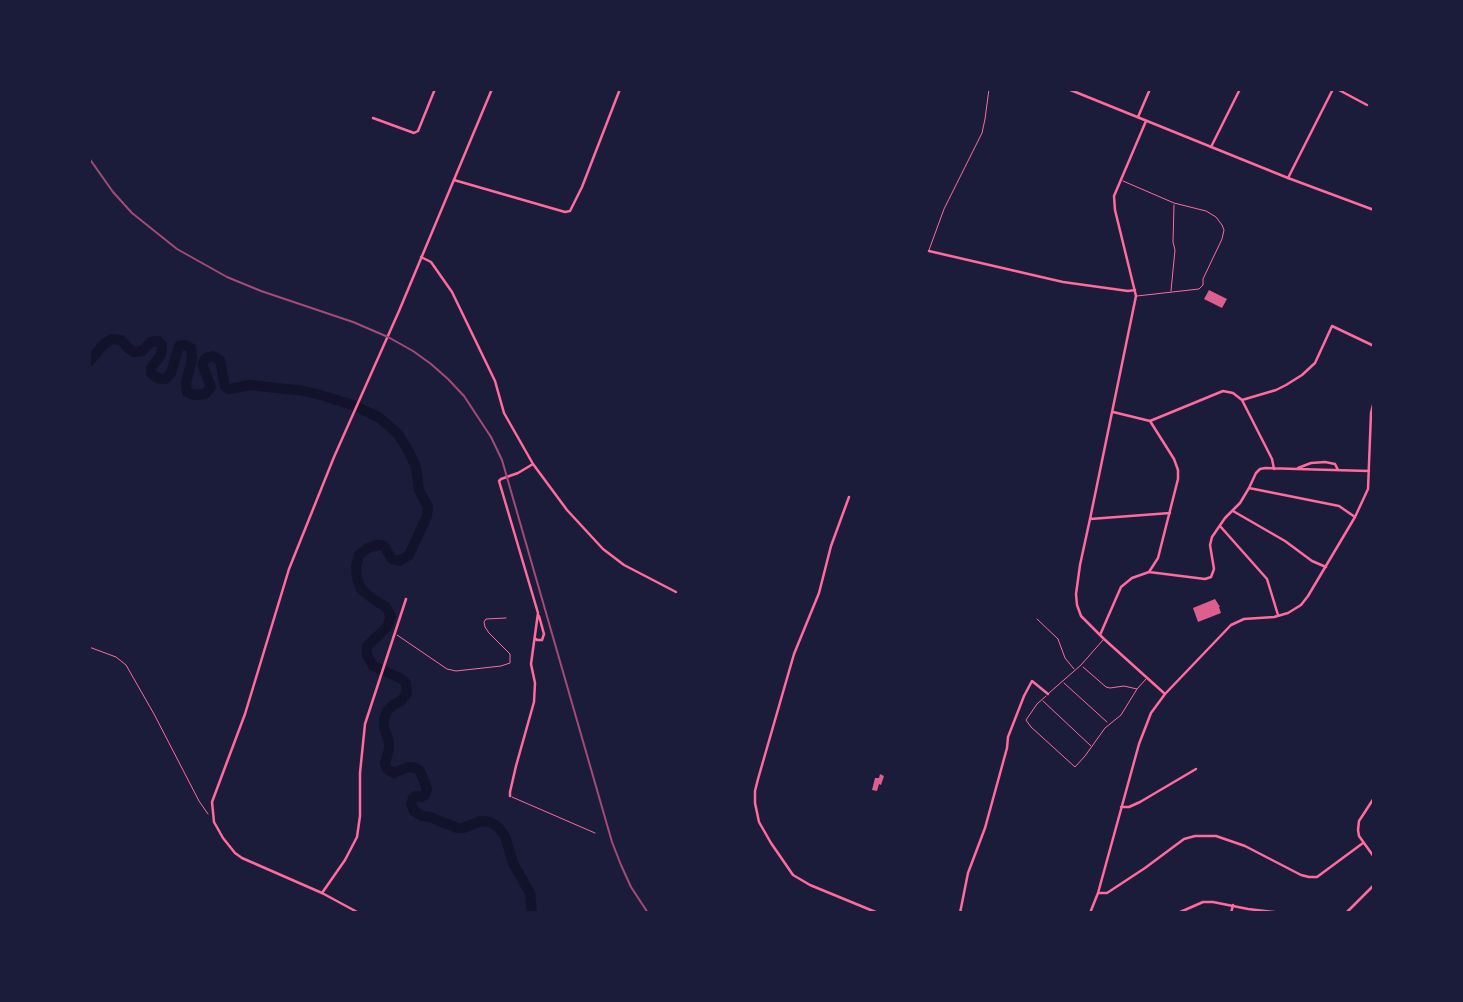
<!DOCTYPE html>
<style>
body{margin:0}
#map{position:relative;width:1463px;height:1002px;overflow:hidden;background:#1b1b3a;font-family:"Zilla Slab",serif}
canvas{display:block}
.frame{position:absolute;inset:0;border:91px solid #1b1b3a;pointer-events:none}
</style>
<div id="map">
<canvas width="1463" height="1002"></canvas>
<div class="frame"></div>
</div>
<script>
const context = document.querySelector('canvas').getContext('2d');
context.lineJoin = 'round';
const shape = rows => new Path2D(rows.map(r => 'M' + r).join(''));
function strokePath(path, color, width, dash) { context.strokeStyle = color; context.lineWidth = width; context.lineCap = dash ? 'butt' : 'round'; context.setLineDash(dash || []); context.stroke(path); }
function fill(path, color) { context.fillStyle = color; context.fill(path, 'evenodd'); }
strokePath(shape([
 [89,362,104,344,112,339,121,340,128,348,134,352,142,351,151,342,158,341,162,345,161,355,151,368,151,373,157,378,165,379,171,373,179,346,185,345,191,348,192,359,186,383,187,392,195,395,205,394,211,387,202,364,206,358,213,356,220,360,225,387,230,389,249,385,305,391,327,397,353,405,380,418,398,434,409,452,416,467,419,490,428,507,427,516,409,555,399,561,392,559,384,546,378,545,368,548,359,555,356,566,357,578,361,589,373,599,386,607,391,616,387,627,367,646,367,655,373,666,400,678,406,683,407,693,401,701,393,705,387,711,384,719,384,727,389,742,389,749,385,763,387,769,394,773,408,767,416,768,420,771,427,789,425,795,421,797,416,796,413,798,411,804,414,811,422,816,430,817,457,828,463,828,481,821,490,822,498,827,505,836,513,863,530,893,532,913]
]), '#12122b', 10);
fill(shape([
 [1209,290,1227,299,1222,308,1204,299],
 [1215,599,1220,607,1219,607,1221,613,1198,622,1193,608],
 [880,774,884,776,881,785,879,784,877,791,872,790,875,778,879,778]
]), '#dd5f8e');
strokePath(shape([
 [89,647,116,657,126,665,154,714,199,801,208,814]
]), '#ff6b9d', 1);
strokePath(shape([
 [1123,181,1174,203,1206,211,1216,217,1222,225,1224,230,1222,239,1203,279,1203,285,1199,289,1137,296],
 [929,250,944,209,982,133,985,119,989,89],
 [1171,291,1175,250,1173,242,1174,205],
 [1037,619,1058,639,1065,658,1074,669],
 [397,635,447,669,456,671,501,666,510,663,510,654,489,633,485,627,484,622,486,619,506,618],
 [1083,667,1106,687,1110,688,1124,686,1137,689,1146,679],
 [1064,683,1107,722],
 [1049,693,1081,665,1103,640],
 [1046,696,1037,704,1026,720,1031,727,1075,767,1085,756,1105,728,1121,715,1137,689],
 [1043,701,1091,746],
 [512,797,595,833]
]), '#ff6b9d', 1);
strokePath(shape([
 [1337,89,1367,105],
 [1138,117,1150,89],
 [373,118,414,133,418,131,435,89],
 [1146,121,1114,196,1115,210,1136,296,1090,519,1080,565,1076,594,1077,605,1081,616,1104,639,1165,694],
 [1211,147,1240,89],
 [1288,178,1333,89],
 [454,180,565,212,570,211,582,187,620,89],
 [929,251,1063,282,1128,291,1135,290],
 [421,257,431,262,452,292,495,381,504,413,533,464,567,510,603,549,624,565,676,592],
 [1242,400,1272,459,1274,469],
 [1113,412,1150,421],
 [1150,421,1223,391,1233,393,1242,400,1276,390,1286,385,1302,375,1315,363,1332,326,1374,346],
 [1298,468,1311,463,1325,462,1335,464,1338,470],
 [1249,488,1339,506,1355,517],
 [849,497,831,546,819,593,794,654,758,779,755,791,755,803,759,822,771,843,793,875,810,885,878,913],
 [1233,511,1285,541,1312,561,1326,567],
 [1090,519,1170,513],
 [1220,526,1267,579,1278,615],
 [1149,572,1205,579,1211,577,1214,569,1210,545,1212,537,1225,518,1240,503,1249,488,1256,473,1260,469,1265,468,1297,469,1369,471],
 [1100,635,1121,587,1132,578,1149,572,1158,558,1178,479,1178,470,1174,459,1150,421],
 [536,639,537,640,542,640,544,634,539,616],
 [510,796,510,792,516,766,534,702,535,683,531,664,538,613,499,481,501,479,518,473,533,464],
 [1374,798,1359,821,1358,830,1359,836,1374,857],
 [1121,807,1129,807,1140,802,1196,769],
 [322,893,345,860,357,837,360,816,360,773,365,724,406,599],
 [1098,893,1107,893,1145,868,1184,839,1195,836,1216,836,1245,846,1301,875,1309,877,1317,877,1363,843],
 [960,913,968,873,985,828,1007,748,1008,737,1024,696,1032,681,1048,694],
 [1090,913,1098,893,1139,744,1151,713,1165,694,1231,625,1244,619,1274,617,1288,613,1301,605,1308,596,1355,517,1368,489,1371,413,1374,401],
 [1178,913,1203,902,1213,902,1248,909,1282,913],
 [1231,913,1233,905],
 [1346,913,1374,885]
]), '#ff6b9d', 2.5);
strokePath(shape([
 [1068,89,1288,178,1374,210],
 [359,913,322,893,242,858,235,853,223,838,214,822,212,802,245,714,289,569,334,457,399,311,492,89]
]), '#ff6b9d', 2.5);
strokePath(shape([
 [89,158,113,192,132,213,177,249,227,277,261,291,353,322,388,337,413,351,431,364,448,379,464,396,491,437,502,460,612,842,621,865,631,887,648,913]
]), '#a44b75', 2);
</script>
